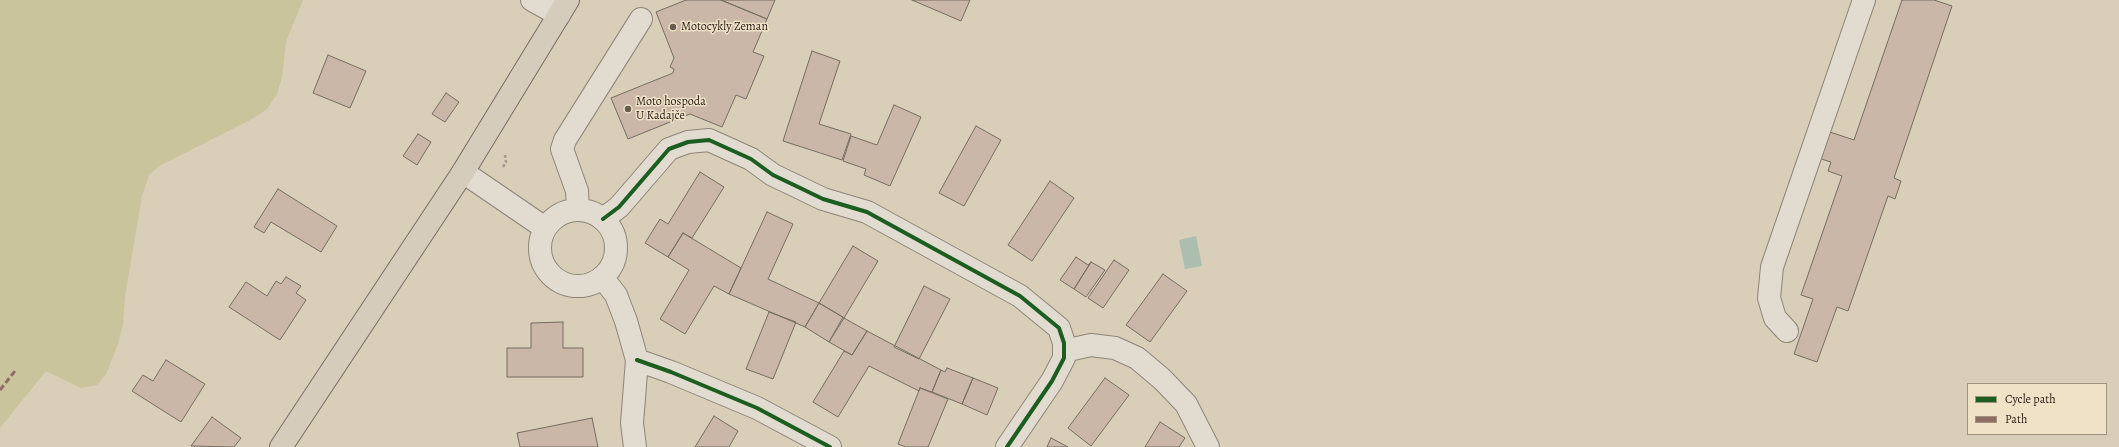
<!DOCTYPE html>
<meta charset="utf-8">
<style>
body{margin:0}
#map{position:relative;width:2119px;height:447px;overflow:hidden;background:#d9ceb7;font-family:Alegreya,serif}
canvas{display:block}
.legend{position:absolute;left:1967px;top:383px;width:140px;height:52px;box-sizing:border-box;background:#efe2c7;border:1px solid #a09280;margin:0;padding:5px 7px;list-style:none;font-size:12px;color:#291b16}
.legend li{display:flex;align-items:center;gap:8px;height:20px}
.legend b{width:20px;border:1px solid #a09280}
</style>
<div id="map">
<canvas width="2119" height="447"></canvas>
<ul class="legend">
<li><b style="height:5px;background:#1b5e20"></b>Cycle path</li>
<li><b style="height:5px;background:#8d6e63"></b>Path</li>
</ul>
</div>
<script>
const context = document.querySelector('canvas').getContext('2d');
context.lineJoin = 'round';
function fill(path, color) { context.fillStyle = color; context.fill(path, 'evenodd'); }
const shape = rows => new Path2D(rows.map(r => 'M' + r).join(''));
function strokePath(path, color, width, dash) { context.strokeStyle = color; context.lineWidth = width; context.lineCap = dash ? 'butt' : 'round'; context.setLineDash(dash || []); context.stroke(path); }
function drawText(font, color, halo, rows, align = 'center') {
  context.font = font + ' Alegreya,serif'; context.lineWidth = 3; context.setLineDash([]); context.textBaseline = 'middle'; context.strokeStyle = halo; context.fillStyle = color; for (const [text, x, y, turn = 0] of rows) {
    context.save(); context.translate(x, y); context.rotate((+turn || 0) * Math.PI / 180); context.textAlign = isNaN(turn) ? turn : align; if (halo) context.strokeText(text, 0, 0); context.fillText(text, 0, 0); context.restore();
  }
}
fill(shape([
 [0,0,303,0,286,42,282,77,277,94,267,109,252,119,159,166,149,175,142,196,125,296,123,324,118,344,106,374,97,385,81,388,46,371,0,428]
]), '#c9c49b');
fill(shape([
 [1196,236,1202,266,1185,269,1179,240]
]), '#abbeaf');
const building = shape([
 [686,0,721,0,767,19,753,52,764,56,746,99,736,95,722,127,690,114,628,139,611,98,673,73,674,69,670,67,674,58,656,12,686,0],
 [721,0,775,0,767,19,721,0],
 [912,0,970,0,961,21,912,0],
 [1902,0,1934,0,1952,6,1894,178,1901,181,1895,199,1888,196,1848,311,1837,307,1817,362,1794,354,1813,299,1801,295,1842,176,1828,171,1831,162,1818,158,1827,131,1854,140,1902,0],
 [812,51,840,61,819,124,851,134,842,160,783,141,812,51],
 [328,55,366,71,350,108,313,93,328,55],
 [446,93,459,102,445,122,432,114,446,93],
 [894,105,921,117,890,186,864,175,866,169,843,161,851,136,877,145,894,105],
 [976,126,1001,140,964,206,939,193,976,126],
 [418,134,431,142,417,165,403,156,418,134],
 [700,172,724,187,692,238,683,233,668,257,645,243,660,219,668,224,700,172],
 [1050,181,1074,198,1032,261,1008,245,1050,181],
 [278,189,337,226,321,252,271,222,264,233,254,227,278,189],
 [767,212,793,224,768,279,819,303,805,327,729,294,767,212],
 [683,233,741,268,729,294,714,286,685,334,660,319,689,270,668,257,683,233],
 [853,246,878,261,844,318,819,303,853,246],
 [1076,257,1088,265,1091,262,1074,289,1060,280,1076,257],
 [1114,260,1129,270,1103,308,1088,298,1114,260],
 [1091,262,1105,270,1086,297,1074,289,1091,262],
 [1163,274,1187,291,1150,342,1126,325,1163,274],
 [286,277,301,286,296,293,306,300,280,340,229,307,246,282,267,296,276,281,281,284,286,277],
 [924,286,950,299,919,359,894,347,924,286],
 [819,303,843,317,829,342,805,327,819,303],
 [769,312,796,322,773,379,746,369,769,312],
 [844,318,867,331,852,355,829,342,844,318],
 [563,322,563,348,583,348,583,377,507,377,507,348,531,348,531,323,563,322],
 [867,331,941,370,932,392,920,388,919,391,869,366,838,417,813,402,844,351,852,355,867,331],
 [166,360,205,384,181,422,132,391,143,375,153,381,166,360],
 [947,368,973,378,962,404,932,392,941,370,945,372,947,368],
 [973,378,998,388,987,415,962,404,973,378],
 [1105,378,1129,395,1091,446,1068,428,1105,378],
 [920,388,948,399,928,447,906,447,898,444,920,388],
 [714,416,738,431,729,447,695,447,714,416],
 [212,417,241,438,234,447,191,446,212,417],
 [592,418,598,447,520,447,517,433,592,418],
 [1160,422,1185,438,1179,447,1145,447,1160,422],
 [1051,438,1068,447,1047,447,1051,438]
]);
fill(building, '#cab7a8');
strokePath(building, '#756d62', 1);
const minor = shape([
 [532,0,559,15],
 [463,172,545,228],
 [578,209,577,191,562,149,565,140,641,19],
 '540 248a38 38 0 1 1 76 0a38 38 0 1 1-76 0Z',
 [603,219,619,207,669,149,688,142,709,140,751,159,773,175,794,185,823,199,867,212,1020,296,1059,328,1064,343,1064,358,1052,381,1007,447],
 [602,277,616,295,626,321,637,360,632,423,635,447],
 [1787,331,1775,318,1769,298,1772,267,1864,0],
 [1064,351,1091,345,1115,348,1137,358,1162,379,1186,404,1208,447],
 [637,360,671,372,757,408,830,447]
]);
const major = shape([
 [281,447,463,172,568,0]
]);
strokePath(minor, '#8d8578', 24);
strokePath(major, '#756d62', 24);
strokePath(shape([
 [503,167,506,162,505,155]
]), '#a09a91', 2.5, [3, 2]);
strokePath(minor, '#e1dbd0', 22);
strokePath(major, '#d6ccbb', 22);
strokePath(shape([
 [0,390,15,371]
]), '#8d6e63', 3, [6, 3]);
strokePath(shape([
 [603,219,619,207,669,149,688,142,709,140,751,159,773,175,794,185,823,199,867,212,1020,296,1059,328,1064,343,1064,358,1052,381,1007,447],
 [637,360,671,372,757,408,830,447]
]), '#1b5e20', 4);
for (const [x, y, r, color] of [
 [673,27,4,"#675a4e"],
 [628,109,4,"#675a4e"]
]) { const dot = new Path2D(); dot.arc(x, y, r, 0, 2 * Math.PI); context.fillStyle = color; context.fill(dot); strokePath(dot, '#efe2c7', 1.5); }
drawText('12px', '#291b16', '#efe2c7', [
 ["Motocykly Zeman",681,27],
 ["Moto hospoda",636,102],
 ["U Kadajče",636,116]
], 'left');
</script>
